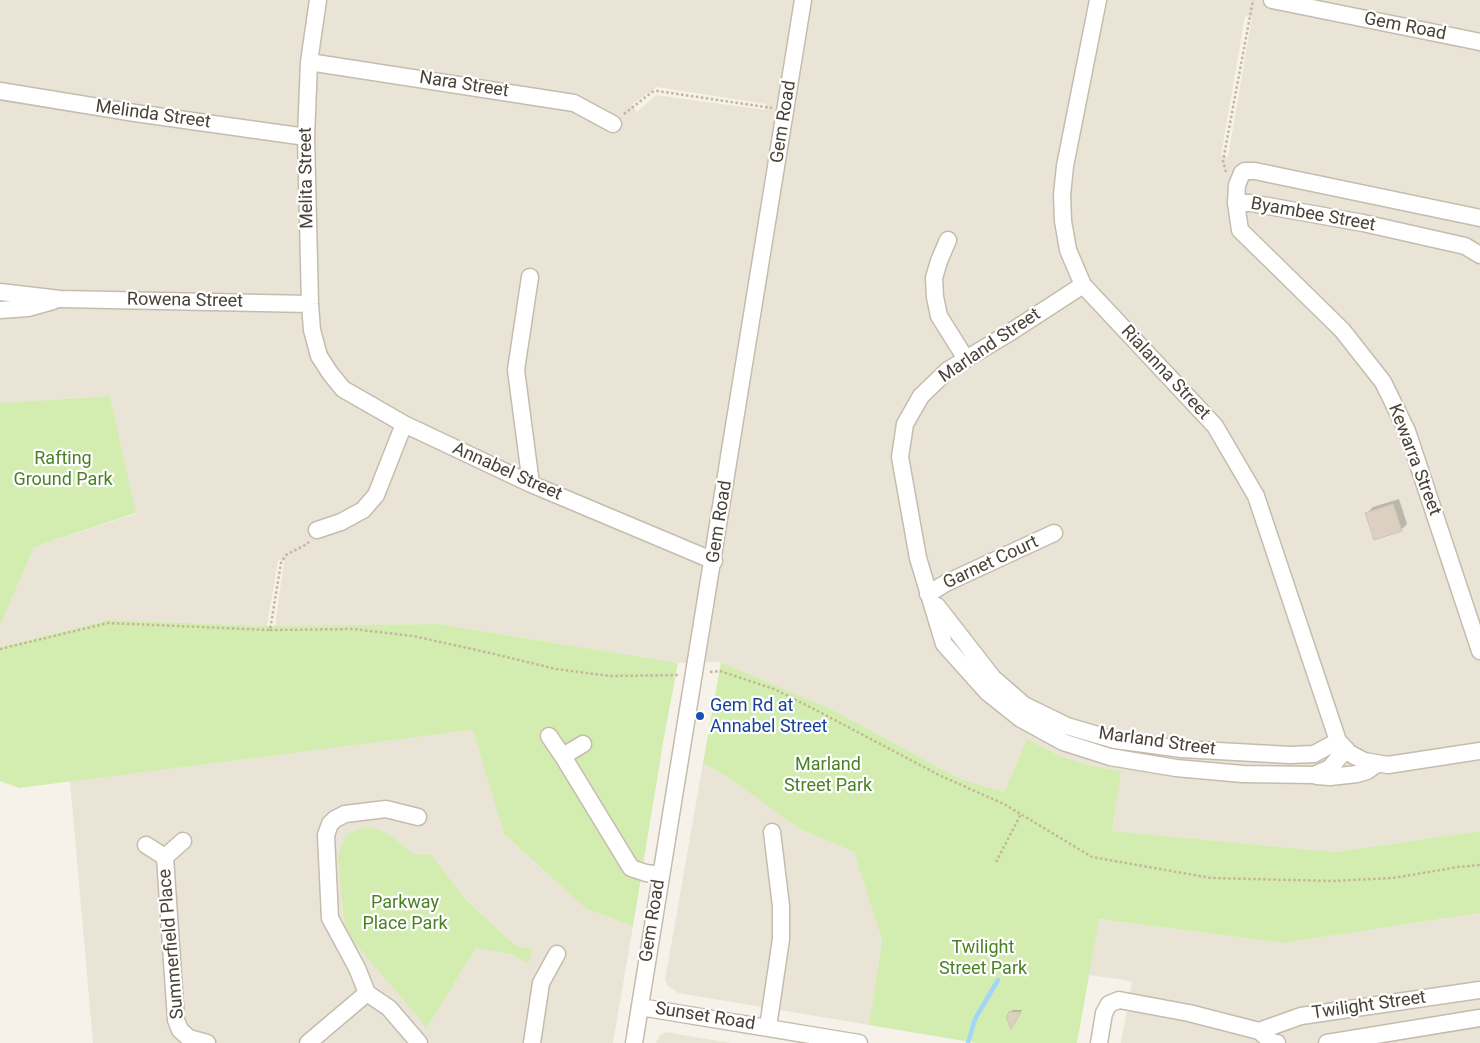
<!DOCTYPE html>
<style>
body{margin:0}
canvas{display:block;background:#f6f2e9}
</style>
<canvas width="1480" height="1043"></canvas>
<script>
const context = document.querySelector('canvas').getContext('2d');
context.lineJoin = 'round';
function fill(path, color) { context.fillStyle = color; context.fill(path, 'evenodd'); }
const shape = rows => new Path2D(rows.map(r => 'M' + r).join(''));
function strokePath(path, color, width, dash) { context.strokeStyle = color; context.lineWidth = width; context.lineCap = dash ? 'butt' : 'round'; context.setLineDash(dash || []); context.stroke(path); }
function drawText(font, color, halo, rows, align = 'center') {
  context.font = font + ' Roboto,sans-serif'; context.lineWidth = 4.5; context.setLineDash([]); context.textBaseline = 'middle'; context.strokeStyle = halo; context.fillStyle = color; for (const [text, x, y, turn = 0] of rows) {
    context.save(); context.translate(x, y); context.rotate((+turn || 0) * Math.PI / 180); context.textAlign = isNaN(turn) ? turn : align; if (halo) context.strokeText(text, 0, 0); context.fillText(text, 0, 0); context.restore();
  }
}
fill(shape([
 [0,0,1480,0,1480,831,1335,852,1112,831,1120,771,1088,765,1058,755,1027,739,1004,792,960,779,833,710,721,662,678,663,439,624,275,626,284,561,278,560,267,626,108,620,0,647,0,626,34,547,136,514,110,396,0,403],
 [1245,16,1252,17,1228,157,1221,156],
 [657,87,766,104,765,110,656,95,637,112,631,105],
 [474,730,504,834,586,909,633,926,613,1043,93,1043,70,781],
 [390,835,415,855,431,854,467,901,516,946,532,948,529,964,510,954,476,948,427,1028],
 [703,763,726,776,798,828,854,852,882,941,869,1025,678,993,668,986,665,980],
 [1480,913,1480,1043,1121,1043,1132,981,1089,975,1098,919,1284,943],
 [666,1032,731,1043,656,1043,660,1035]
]), '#eae4d7');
fill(shape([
 [110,396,136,513,34,547,0,626,0,403],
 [108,620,267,626,439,624,678,663,664,737,633,926,586,909,504,834,473,730,19,788,0,781,0,647],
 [721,662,833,710,960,779,1004,792,1027,739,1058,755,1088,765,1121,771,1112,831,1335,852,1480,831,1480,913,1284,943,1099,919,1077,1043,976,1043,869,1025,882,941,854,852,798,828,726,776,703,763],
 [368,827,380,830,390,835,415,855,431,854,467,901,516,946,532,948,529,964,510,954,476,948,427,1028,351,938,344,921,338,857,346,835,356,830]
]), '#d3edb0');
fill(shape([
 [1399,499,1407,524,1401,530,1367,513,1373,507],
 [1013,1010,1022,1010,1012,1027,1010,1012]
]), '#0003');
strokePath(shape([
 [968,1043,975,1019,998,980]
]), '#a2d6f6', 4.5);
const building = shape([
 [1393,504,1402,531,1374,540,1365,513,1393,504],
 [1009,1012,1021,1012,1011,1029,1006,1017,1009,1012]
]);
fill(building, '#dbd0c1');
strokePath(building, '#d4c5b0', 1);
const minor = shape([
 [318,0,309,62,306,137,310,304,312,330,319,356,330,373,343,389,404,424,531,484,714,561],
 [1098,0,1065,166,1062,195,1063,221,1068,250,1083,285,1215,426,1256,496,1338,741,1349,753,1364,761,1388,765,1480,751],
 [1272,0,1480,42],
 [309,62,574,103,613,124],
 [0,91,135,113,306,137],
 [1236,203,1251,203,1363,223,1465,246,1480,255],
 [1480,218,1255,171,1245,171,1242,173,1237,185,1236,203,1240,230,1342,330,1383,382,1407,431,1480,651],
 [948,240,939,261,934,278,935,297,939,316,966,359],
 [530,277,516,370,531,484],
 [1083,285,1009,333,948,370,921,396,905,424,900,457,918,558,944,644,987,692,1021,719,1063,742,1110,757,1176,768,1243,774,1314,775,1330,768,1346,749],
 [0,292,60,299,310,304],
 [0,310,28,308,53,301],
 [317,530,341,522,363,510,376,495,404,424],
 [928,594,946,583,1054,533],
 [937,606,993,678,1024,705,1067,726,1115,740,1182,749,1290,755,1314,754,1338,741],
 [549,736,564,758,631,868,646,873,660,875],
 [563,756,583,744],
 [1317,776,1330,777,1357,774,1367,771,1377,764],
 [418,817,386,809,345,814,335,819,330,824,326,835,330,918,357,968,367,993,389,1008,419,1043],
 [146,845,165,857,183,841],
 [165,857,176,1020,180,1030,189,1038,207,1043],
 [640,1007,859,1043],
 [768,1027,781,939,781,906,772,832],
 [1259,1031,1273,1043,1277,1043],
 [308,1043,367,993],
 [532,1043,541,983,557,954],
 [634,1043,803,0],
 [1099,1043,1104,1013,1109,1004,1119,1000,1189,1013,1259,1031,1301,1016,1480,990],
 [1327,1043,1480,1018]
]);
strokePath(minor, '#c5bcae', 19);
strokePath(shape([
 [624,114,652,92,657,91,772,108],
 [1226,172,1223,161,1253,0],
 [270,630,353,629,413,636,490,653,556,669,610,676,679,675],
 [0,649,108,623,270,630,281,563,286,555,307,544,309,542],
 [710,672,720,671,774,689,812,708,939,775,1004,804,1092,857,1211,878,1332,881,1393,878,1458,867,1480,865],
 [996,862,1021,814]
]), '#c5b59b', 2.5, [2.5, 2.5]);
strokePath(minor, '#fff', 16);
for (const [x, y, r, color] of [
 [700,716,5,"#1a4fb4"]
]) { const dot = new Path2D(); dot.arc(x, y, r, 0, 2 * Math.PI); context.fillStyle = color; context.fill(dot); strokePath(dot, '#fff', 2); }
drawText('18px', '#4a4237', '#fff', [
 ["Gem Road",1405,27,11],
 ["Nara Street",464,85,9],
 ["Melinda Street",153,115,8],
 ["Gem Road",784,122,-81],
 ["Melita Street",307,178,-91],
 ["Byambee Street",1313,215,10],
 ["Rowena Street",185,301,1],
 ["Marland Street",990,346,-34],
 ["Rialanna Street",1165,373,47],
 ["Kewarra Street",1414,460,69],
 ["Annabel Street",507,472,24],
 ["Gem Road",720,522,-81],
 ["Garnet Court",991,563,-25],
 ["Marland Street",1157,742,8],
 ["Gem Road",653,921,-81],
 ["Summerfield Place",172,944,-95],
 ["Twilight Street",1369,1006,-8],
 ["Sunset Road",705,1017,9]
]);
drawText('18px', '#4a8224', '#fff', [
 ["Rafting",63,459],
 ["Ground Park",63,480],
 ["Marland",828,765],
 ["Street Park",828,786],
 ["Parkway",405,903],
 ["Place Park",405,924],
 ["Twilight",983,948],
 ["Street Park",983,969]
]);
drawText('18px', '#164399', '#fff', [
 ["Gem Rd at",710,706],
 ["Annabel Street",710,727]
], 'left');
</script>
